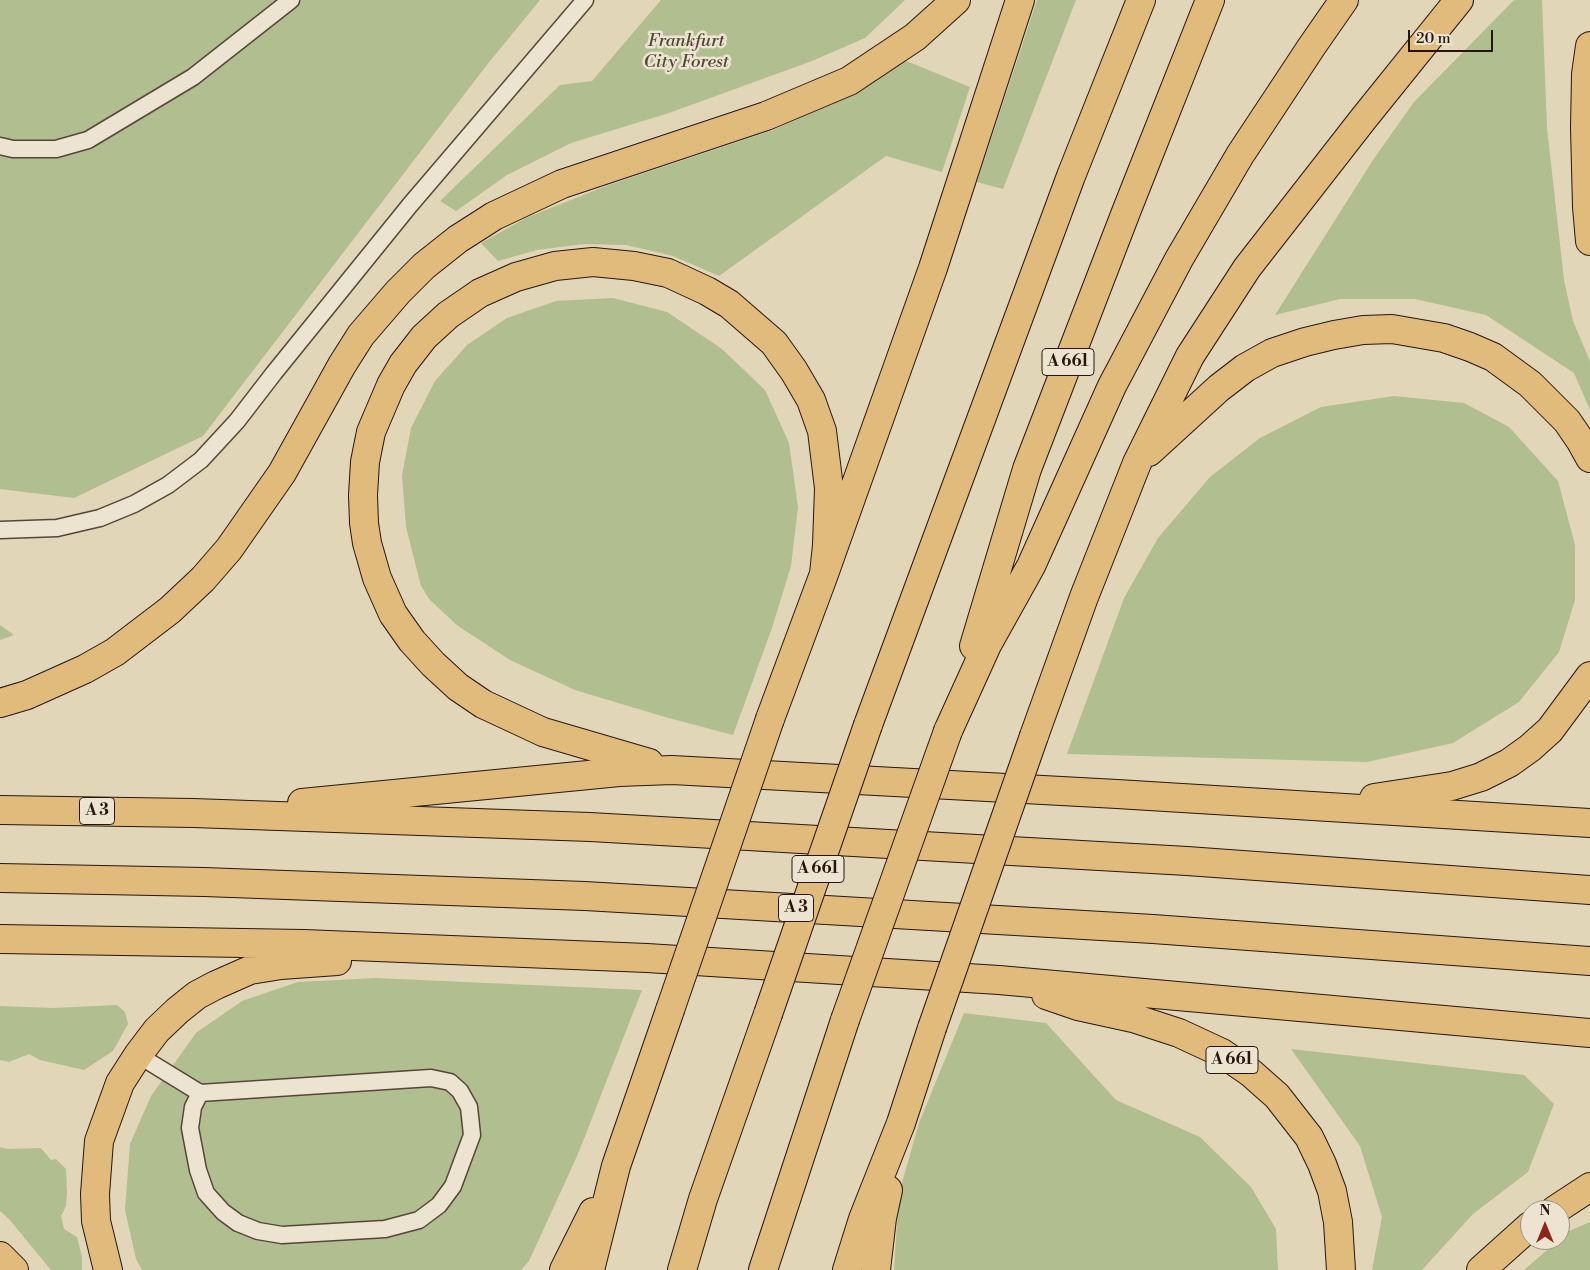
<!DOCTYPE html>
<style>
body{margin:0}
#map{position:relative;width:1590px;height:1270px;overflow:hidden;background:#e1d6b8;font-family:"Libre Bodoni",serif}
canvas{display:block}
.north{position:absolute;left:1520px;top:1200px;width:50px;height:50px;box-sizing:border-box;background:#ece4d1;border:1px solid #9d9282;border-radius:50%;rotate:0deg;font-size:14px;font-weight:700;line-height:20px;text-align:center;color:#27160c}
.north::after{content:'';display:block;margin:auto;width:18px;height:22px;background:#8f2418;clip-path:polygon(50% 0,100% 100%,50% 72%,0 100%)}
.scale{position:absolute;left:1408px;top:30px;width:85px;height:22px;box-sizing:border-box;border:2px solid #27160c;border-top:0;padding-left:6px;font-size:15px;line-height:18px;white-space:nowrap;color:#27160c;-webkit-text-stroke:4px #ece4d1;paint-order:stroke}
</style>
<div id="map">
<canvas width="1590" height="1270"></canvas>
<div class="north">N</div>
<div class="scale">20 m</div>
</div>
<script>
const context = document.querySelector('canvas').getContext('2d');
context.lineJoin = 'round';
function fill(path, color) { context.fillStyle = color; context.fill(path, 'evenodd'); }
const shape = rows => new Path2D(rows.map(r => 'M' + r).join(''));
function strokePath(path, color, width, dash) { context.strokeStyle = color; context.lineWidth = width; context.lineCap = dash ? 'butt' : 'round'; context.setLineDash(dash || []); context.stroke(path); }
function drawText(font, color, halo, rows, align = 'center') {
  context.font = font + ' "Libre Bodoni",serif'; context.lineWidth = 5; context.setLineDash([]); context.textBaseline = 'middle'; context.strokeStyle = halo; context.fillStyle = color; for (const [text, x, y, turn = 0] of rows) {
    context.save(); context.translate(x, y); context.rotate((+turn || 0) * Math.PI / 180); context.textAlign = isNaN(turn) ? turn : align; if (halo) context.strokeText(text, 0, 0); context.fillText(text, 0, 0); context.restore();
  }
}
fill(shape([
 [0,0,540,0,486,66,203,436,74,498,0,489],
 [661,0,905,0,865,38,812,61,669,113,571,143,507,175,456,211,440,201,560,85,592,81],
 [1037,0,1076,0,1003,189,977,182],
 [1514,0,1542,0,1547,128,1564,280,1573,321,1590,361,1590,410,1574,373,1486,315,1415,299,1340,299,1275,315,1373,160,1414,102],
 [904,60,970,87,942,172,886,156,719,276,673,256,626,245,584,244,537,250,498,261,481,243,526,218,603,187,773,130,847,97],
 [613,298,667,312,722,349,765,390,789,443,798,507,791,566,772,628,733,735,665,717,575,690,510,660,458,626,430,600,421,586,406,527,402,476,411,428,435,381,467,345,507,318,556,301],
 [1394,396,1464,403,1509,427,1558,481,1575,545,1575,600,1559,652,1519,702,1453,743,1367,762,1067,754,1124,598,1158,538,1210,477,1260,438,1321,407],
 [0,625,14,635,0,640],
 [376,978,642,990,578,1154,529,1261,521,1270,142,1270,136,1259,125,1210,130,1144,151,1096,196,1033,242,1001,298,982],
 [117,1005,125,1012,128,1024,113,1051,84,1070,40,1060,29,1054,9,1062,0,1060,0,1006,53,1008],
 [964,1013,1046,1023,1116,1100,1200,1137,1251,1187,1276,1229,1278,1270,894,1270,899,1193,919,1123],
 [1291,1049,1524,1075,1554,1104,1528,1172,1473,1214,1422,1270,1372,1270,1382,1217,1360,1146],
 [0,1147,7,1149,41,1148,51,1160,56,1159,66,1169,67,1193,66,1206,61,1216,64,1229,77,1237,82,1257,82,1270,51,1270,9,1219,0,1211],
 [1590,1222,1590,1270,1524,1270,1569,1231]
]), '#b1be90');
const lane = shape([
 [0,146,13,149,56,149,88,140,193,77,291,0],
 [0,530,57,528,100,518,134,504,168,485,201,460,237,421,274,373,410,205,585,0],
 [138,1055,200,1093,431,1078,450,1082,460,1091,469,1107,472,1135,453,1186,439,1205,419,1220,385,1229,282,1235,258,1231,238,1223,223,1212,206,1193,198,1170,190,1128,193,1107,200,1093]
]);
const highway = shape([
 [1590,46,1586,74,1585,128,1587,207,1590,241],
 [1149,452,1219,388,1245,368,1272,353,1305,342,1334,335,1363,330,1392,329,1444,338,1470,347,1493,357,1530,384,1567,421,1580,440,1590,458],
 [974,646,1027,469,1126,212,1210,0],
 [0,703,27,695,85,669,115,652,170,610,203,579,229,549,282,473,342,365,361,335,398,292,424,266,458,239,494,216,562,184,766,116,849,81,915,37,956,0],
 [770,719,824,574,933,268,1020,0],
 [868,725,1071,176,1141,0],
 [948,731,987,645,1031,566,1112,386,1179,259,1240,155,1312,46,1344,0],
 [1034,736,1084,597,1137,463,1190,356,1247,268,1364,118,1459,0],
 [649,763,543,732,483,704,458,687,433,664,412,641,393,614,377,578,367,543,364,523,363,495,365,462,371,432,391,385,403,364,424,337,448,315,480,293,516,277,555,266,593,262,634,266,668,273,707,291,729,304,774,343,794,371,811,400,822,431,829,488,827,545,824,574],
 [1374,798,1452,786,1481,777,1509,763,1530,748,1550,730,1590,676],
 [302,803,619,772,672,770,1117,794,1590,823],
 [0,810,193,813,590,827,1187,861,1590,890],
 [0,878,204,882,585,896,1153,929,1590,961],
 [0,939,304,944,647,958,999,980,1590,1033],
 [1046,995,1078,1006,1133,1018,1179,1033,1222,1053,1251,1073,1277,1096,1309,1137,1322,1164,1332,1191,1338,1222,1341,1270],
 [1555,1210,1590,1187],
 [0,1256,14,1270],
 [108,1270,96,1221,95,1194,99,1141,120,1083,138,1055,157,1030,177,1011,197,995,216,985,250,970,281,965,337,961],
 [564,1270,593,1212],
 [590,1270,616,1166,670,1010],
 [682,1270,703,1199,768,1014],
 [763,1270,845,1020],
 [847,1270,863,1219,901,1123,932,1028],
 [876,1270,882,1218,888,1190],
 [1481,1270,1530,1226]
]);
strokePath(lane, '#564637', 19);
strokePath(highway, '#27160c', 30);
strokePath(lane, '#ece4d1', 16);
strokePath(highway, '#e0bb7c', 28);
const highwayBridge = shape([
 [670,1010,770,719],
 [768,1014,868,725],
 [845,1020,948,731],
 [932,1028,1034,736]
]);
strokePath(highwayBridge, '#27160c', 30, []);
strokePath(highwayBridge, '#e0bb7c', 28);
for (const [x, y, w] of [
 [1068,362,52],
 [97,811,35],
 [818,869,52],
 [796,908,35],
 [1232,1060,52]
]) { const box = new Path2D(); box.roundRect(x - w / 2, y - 13.5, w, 27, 4); context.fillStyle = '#ece4d1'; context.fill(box); strokePath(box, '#27160c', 1); }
drawText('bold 16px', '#27160c', null, [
 ["A 661",1068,362],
 ["A 3",97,811],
 ["A 661",818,869],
 ["A 3",796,908],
 ["A 661",1232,1060]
]);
drawText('italic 18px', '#504834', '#ece4d1', [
 ["Frankfurt",686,42],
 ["City Forest",686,63]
]);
</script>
